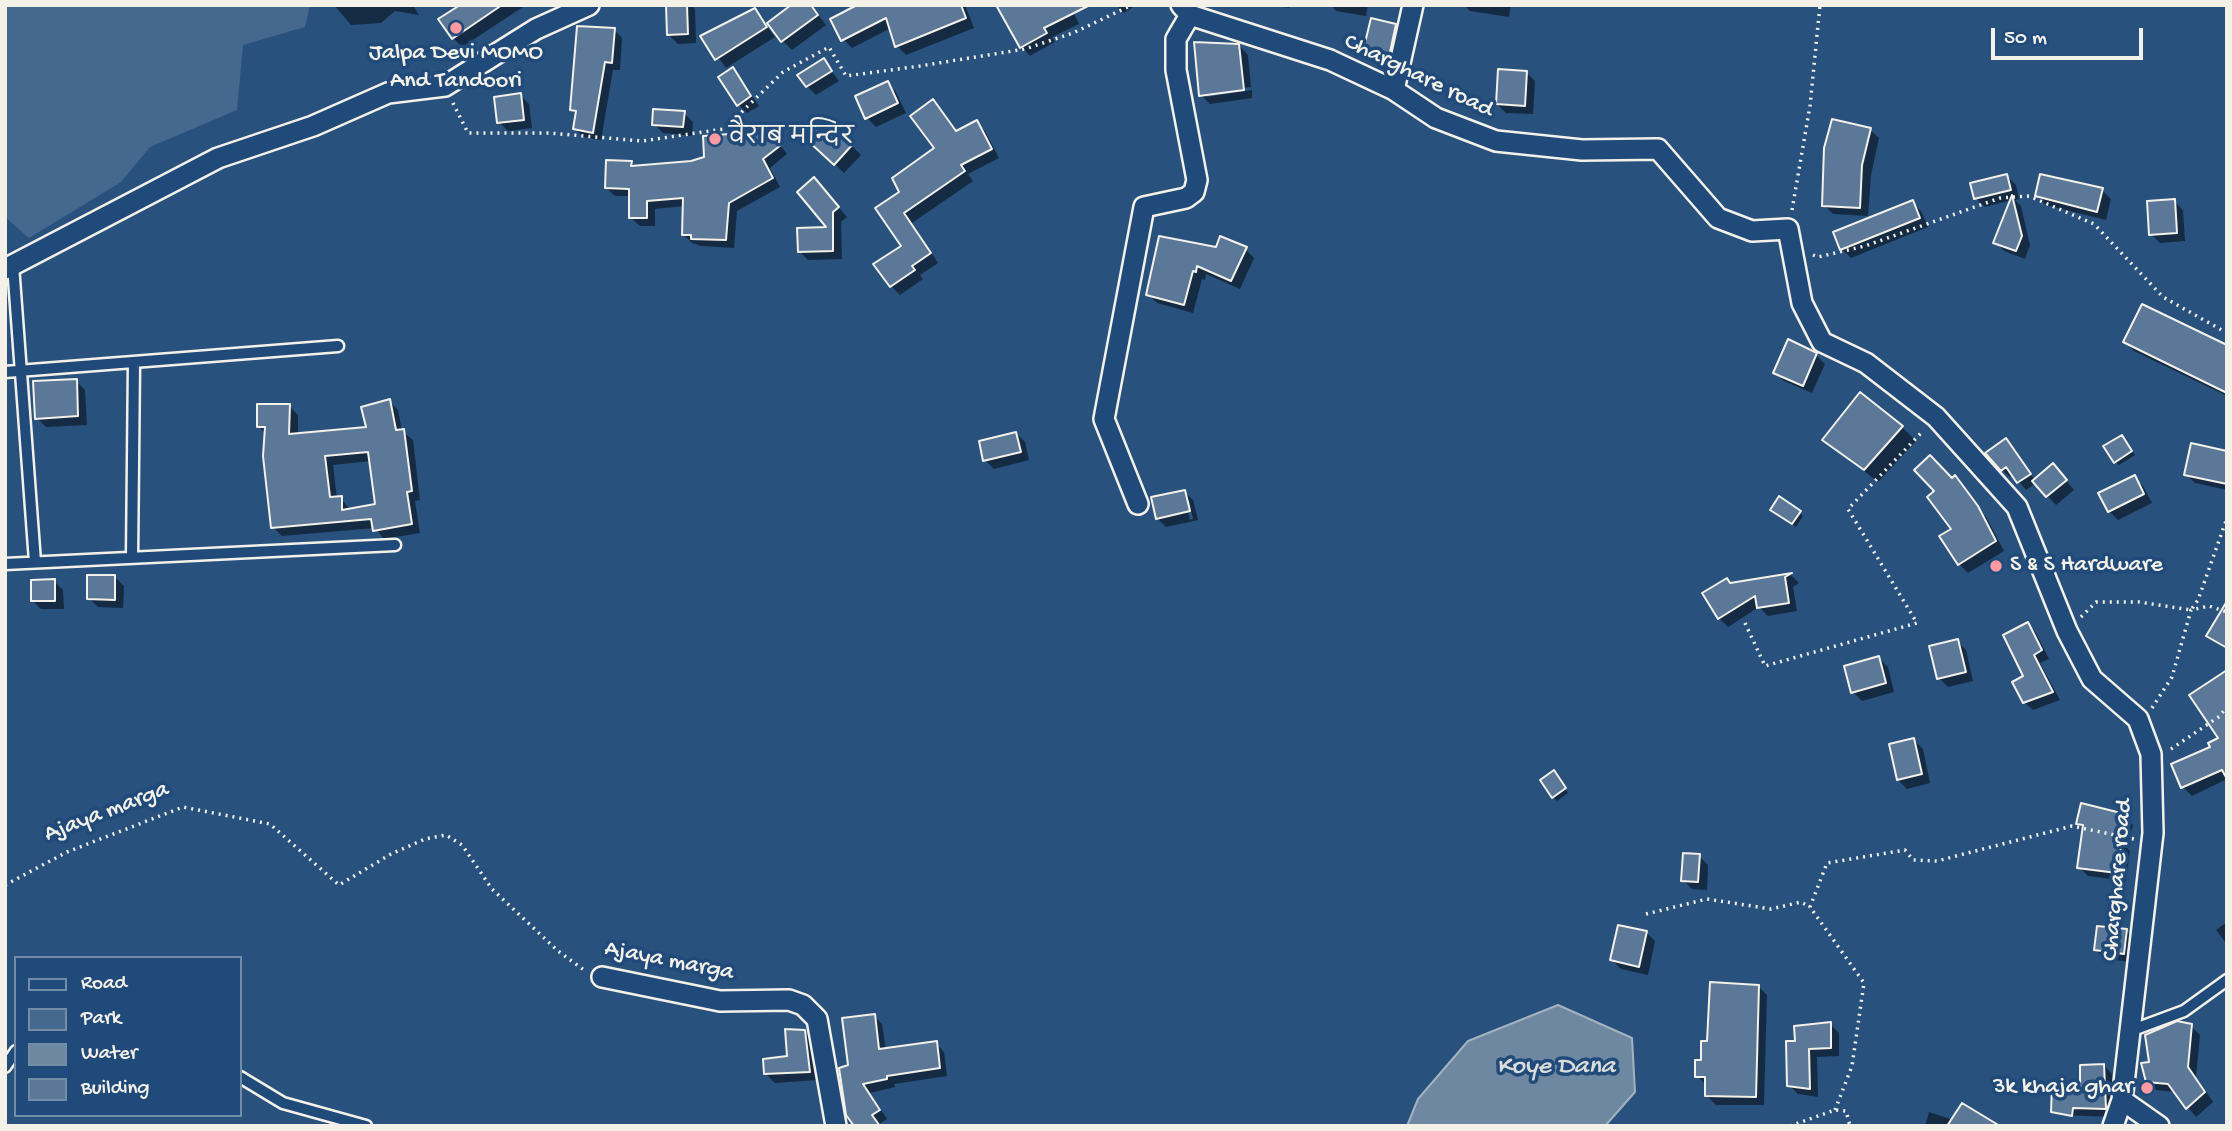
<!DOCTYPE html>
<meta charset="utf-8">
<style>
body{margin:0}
#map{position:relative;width:2232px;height:1131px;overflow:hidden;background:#28517e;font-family:"Gochi Hand",sans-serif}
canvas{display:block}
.frame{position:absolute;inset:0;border:7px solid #f4f1e8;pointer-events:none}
.legend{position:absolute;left:14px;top:956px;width:228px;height:161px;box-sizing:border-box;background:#1f4a7a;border:2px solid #748da6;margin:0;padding:9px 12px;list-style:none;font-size:21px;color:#f4f1e8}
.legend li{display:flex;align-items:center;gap:14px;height:35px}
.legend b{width:35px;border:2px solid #748da6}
.scale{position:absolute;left:1991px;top:28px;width:152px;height:32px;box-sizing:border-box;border:4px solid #f4f1e8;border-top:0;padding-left:9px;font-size:21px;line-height:24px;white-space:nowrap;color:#f4f1e8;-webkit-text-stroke:5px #1f4a7a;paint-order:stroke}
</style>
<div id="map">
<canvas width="2232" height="1131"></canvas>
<div class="frame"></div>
<ul class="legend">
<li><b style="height:9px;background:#1f4a7a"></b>Road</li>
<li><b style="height:19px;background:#45688e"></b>Park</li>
<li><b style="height:19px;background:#6e88a2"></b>Water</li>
<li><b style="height:19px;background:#5b7899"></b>Building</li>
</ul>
<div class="scale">50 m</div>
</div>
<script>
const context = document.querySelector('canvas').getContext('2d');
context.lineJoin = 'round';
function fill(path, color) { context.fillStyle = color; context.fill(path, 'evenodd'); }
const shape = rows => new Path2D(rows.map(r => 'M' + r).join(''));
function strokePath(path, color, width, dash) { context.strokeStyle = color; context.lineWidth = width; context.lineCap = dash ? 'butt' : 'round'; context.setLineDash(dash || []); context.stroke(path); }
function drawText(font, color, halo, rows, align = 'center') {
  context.font = font + ' "Gochi Hand","Playpen Sans Deva",sans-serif'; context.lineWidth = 7; context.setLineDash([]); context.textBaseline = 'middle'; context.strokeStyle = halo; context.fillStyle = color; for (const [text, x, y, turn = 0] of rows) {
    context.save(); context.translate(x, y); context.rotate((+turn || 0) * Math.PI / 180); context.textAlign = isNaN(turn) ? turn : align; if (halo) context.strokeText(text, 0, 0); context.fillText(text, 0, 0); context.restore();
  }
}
fill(shape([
 [5,5,310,5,305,27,243,45,237,110,150,147,121,182,29,238,5,217]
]), '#45688e');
const water = shape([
 [1558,1005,1632,1038,1635,1092,1605,1126,1407,1126,1418,1099,1468,1041,1558,1005]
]);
fill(water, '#6e88a2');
strokePath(water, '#a4b2be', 2);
fill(shape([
 [334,5,413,5,419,15,395,11,381,23,351,25],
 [471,5,522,5,523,7,462,47,453,38],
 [668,5,691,5,695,9,696,43,678,44,669,35],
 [811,5,826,25,792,50,783,41],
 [861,5,965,5,974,28,906,55,897,46,891,28,852,48,843,39],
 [1116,5,1136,5,1124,13],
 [1270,5,1290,5,1289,8],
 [1331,5,1368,5,1366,16,1336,11],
 [1464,5,1511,5,1509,17,1470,11],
 [754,10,775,37,726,68,703,37],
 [1001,11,1073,11,1079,24,1052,37,1055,42,1030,56,1022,47],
 [1395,26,1404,35,1398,65,1374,59,1365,50],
 [614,29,622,38,620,70,613,70,601,140,583,137,575,129,577,115,571,109],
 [1239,45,1248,55,1251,87,1206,93,1206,97,1252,90,1252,98,1210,104,1201,95],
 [823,60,839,81,816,95,807,86],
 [733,70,759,106,747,113,738,104],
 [1526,72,1535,81,1533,114,1506,113,1497,104],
 [887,83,896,92,906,113,876,127,867,118],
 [520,95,529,104,532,128,508,131,499,122],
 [933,102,958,132,976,122,985,131,999,158,968,174,973,181,912,223,938,263,920,275,923,279,900,295,891,286,903,246,901,192,937,149],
 [684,113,693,122,692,136,663,133,654,124],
 [827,122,861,155,844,173,810,140],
 [1870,130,1879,138,1871,175,1868,216,1833,214,1824,205],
 [778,142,787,154,770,168,780,187,737,211,734,248,701,246,692,243,684,235,685,206,655,209,655,226,640,226,631,218,631,196,615,196,606,188,631,162,636,167,691,163],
 [2007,176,2016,185,2019,199,2015,200,2021,206,2030,245,2025,259,2004,251,1996,242,2012,200,1985,207,1976,198],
 [823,189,847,217,841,222,842,259,808,260,799,251,830,229],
 [2102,190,2111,199,2106,220,2046,205,2037,196],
 [2174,201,2183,210,2185,241,2160,243,2151,234],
 [1912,202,1921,211,1928,227,1851,258,1842,249,1836,233],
 [1217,249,1245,249,1254,258,1240,289,1206,274,1205,280,1202,279,1193,313,1157,303,1148,294],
 [2125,342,2227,347,2227,396,2134,351],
 [1816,355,1825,364,1812,393,1784,381,1775,372],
 [76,381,85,390,87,425,46,427,37,418],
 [389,401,398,410,402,431,413,440,420,500,415,501,420,533,384,539,375,528,282,536,273,527,266,434,259,427,289,406,298,415,298,435,368,428],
 [371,461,377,505,350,510,341,498,337,498,333,465],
 [1902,427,1916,441,1878,482,1825,440],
 [1016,433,1025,442,1029,460,994,469,985,460],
 [2006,441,2035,480,2061,474,2074,490,2056,505,2036,483,2026,490,2014,475,2010,477,2002,470],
 [2125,441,2135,455,2119,465,2116,462],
 [2227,453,2227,490,2195,483,2186,474],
 [2134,477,2143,486,2152,503,2118,520,2109,511],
 [1955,478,1986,517,2004,551,1968,573,1959,564,1954,530,1952,480],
 [1184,492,1193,500,1198,520,1166,527,1157,518],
 [1185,500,1189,500,1193,519,1190,520],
 [1799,512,1803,516,1796,527,1776,513],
 [1791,575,1799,583,1793,587,1797,611,1768,616,1759,607,1728,627,1719,618,1731,584],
 [115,577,124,586,123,608,98,607,89,598],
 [54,581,63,590,64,609,41,609,32,600],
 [2227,622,2227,650,2208,636],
 [2028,625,2036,633,2049,659,2040,663,2060,700,2033,710,2024,702],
 [1957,641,1966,650,1973,681,1948,687,1939,678],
 [1879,658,1888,667,1894,692,1862,701,1853,692],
 [2221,739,2227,779,2192,796,2183,787],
 [1914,740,1923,749,1930,783,1907,789,1898,780],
 [1557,777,1568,793,1557,801,1553,797],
 [2124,816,2133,825,2127,848,2130,851,2126,881,2088,876,2079,867,2084,829,2078,823],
 [1699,856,1708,865,1707,890,1692,889,1683,880],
 [2227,922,2227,944,2216,930],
 [2126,931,2135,940,2132,962,2105,959,2096,950],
 [1646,932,1655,941,1648,975,1621,969,1612,960],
 [1758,986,1767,995,1764,1105,1716,1105,1707,1096,1707,1086,1697,1076,1709,1043],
 [874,1016,882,1024,886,1050,936,1043,944,1052,947,1076,894,1084,895,1087,870,1093,887,1119,878,1125,857,1126,850,1067],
 [1830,1024,1839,1033,1839,1056,1817,1057,1818,1097,1798,1094,1789,1085,1797,1043],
 [2191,1026,2200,1035,2196,1077,2213,1102,2196,1117,2176,1092,2156,1090,2147,1081,2152,1064],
 [804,1031,813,1040,818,1080,775,1083,766,1074,789,1057],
 [2104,1065,2112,1074,2113,1117,2061,1115,2053,1107,2082,1089],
 [1929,1112,1953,1120,1996,1126,1925,1126]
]), '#0007');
const building = shape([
 [460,5,502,5,452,39,438,19,460,5],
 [666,5,687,5,688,34,667,35,666,5],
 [791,5,811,5,818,15,781,42,767,23,791,5],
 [857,5,961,5,966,18,895,47,886,18,841,41,830,19,857,5],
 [996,5,1090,5,1044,28,1047,33,1020,48,996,5],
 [755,8,767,27,715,60,700,36,755,8],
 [1371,18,1396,24,1389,57,1363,51,1371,18],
 [577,26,615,28,612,63,605,62,593,133,573,129,576,111,570,110,577,26],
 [1194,42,1239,44,1244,90,1199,96,1194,42],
 [824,58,832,71,806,87,797,75,824,58],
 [733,67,751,96,737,106,718,77,733,67],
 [1498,69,1527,71,1525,106,1496,104,1498,69],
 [888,81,898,103,865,119,855,96,888,81],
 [521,93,524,120,497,123,494,97,521,93],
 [933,99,956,131,977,120,992,149,961,165,965,171,904,213,931,253,912,266,915,270,890,287,873,264,901,246,875,208,899,192,892,178,934,148,910,116,933,99],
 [653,109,685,111,683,127,652,125,653,109],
 [826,119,853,144,834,165,807,140,826,119],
 [1832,119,1871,128,1862,165,1860,208,1822,206,1824,148,1832,119],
 [770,131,781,145,763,159,773,178,729,203,726,240,691,239,691,235,682,235,683,198,647,201,647,218,629,218,629,189,605,188,606,160,632,161,631,166,691,161,704,157,703,136,770,131],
 [2007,174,2011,190,1974,199,1970,183,2007,174],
 [2040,174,2103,188,2097,212,2035,196,2040,174],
 [814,177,839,207,833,212,833,251,798,252,797,228,826,227,797,192,814,177],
 [2012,195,2022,236,2016,251,1993,243,2012,195],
 [2175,199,2177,233,2149,235,2147,201,2175,199],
 [1913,200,1920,218,1840,250,1833,232,1913,200],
 [1159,236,1216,247,1220,236,1247,247,1231,281,1197,266,1196,272,1193,271,1184,305,1146,295,1159,236],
 [2142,304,2227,345,2227,393,2123,342,2142,304],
 [1788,339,1817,353,1803,386,1773,373,1788,339],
 [77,379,78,416,35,419,33,381,77,379],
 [1860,392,1903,426,1864,470,1822,440,1860,392],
 [390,399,396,430,404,429,412,491,407,492,412,524,373,531,371,519,271,528,263,456,265,427,257,427,257,404,290,404,289,434,366,427,361,407,390,399],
 [368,452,375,504,342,510,342,496,330,497,325,456,368,452],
 [1016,432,1021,452,983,461,979,441,1016,432],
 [2122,435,2132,451,2114,463,2103,446,2122,435],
 [2006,438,2031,474,2017,483,2006,467,2001,471,1985,453,2006,438],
 [2191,443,2227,451,2227,484,2184,475,2191,443],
 [1930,455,1952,478,1955,475,1978,506,1996,541,1958,565,1939,536,1951,529,1927,497,1934,491,1914,470,1930,455],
 [2053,463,2067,480,2046,497,2032,481,2053,463],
 [2135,475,2144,494,2108,512,2098,493,2135,475],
 [1185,490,1190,511,1156,519,1151,497,1185,490],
 [1779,496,1801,511,1792,524,1770,510,1779,496],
 [1792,573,1785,577,1789,603,1757,608,1755,596,1718,619,1702,593,1727,578,1730,583,1792,573],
 [87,575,115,575,115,600,87,599,87,575],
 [55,579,55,601,31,601,31,580,55,579],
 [2227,601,2227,648,2206,636,2227,601],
 [2028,622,2042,650,2034,655,2053,692,2023,703,2012,682,2023,676,2003,635,2028,622],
 [1958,639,1966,672,1937,679,1929,646,1958,639],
 [1879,656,1886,683,1851,693,1844,666,1879,656],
 [2227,670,2227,779,2222,770,2181,788,2171,764,2210,747,2208,743,2218,738,2189,695,2227,670],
 [1914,738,1922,774,1897,780,1889,744,1914,738],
 [1554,770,1566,788,1552,798,1540,780,1554,770],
 [2081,803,2125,814,2118,840,2122,840,2117,873,2077,868,2083,825,2076,824,2081,803],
 [1683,853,1700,854,1698,882,1681,881,1683,853],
 [1618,925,1647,931,1639,967,1610,960,1618,925],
 [2097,926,2127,929,2124,954,2094,950,2097,926],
 [1710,982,1759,985,1756,1097,1705,1096,1705,1077,1695,1077,1695,1060,1701,1060,1701,1041,1707,1041,1710,982],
 [875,1014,879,1049,937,1041,940,1068,887,1076,887,1079,863,1084,880,1110,872,1115,880,1126,854,1126,846,1115,839,1068,848,1065,842,1018,875,1014],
 [2177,1021,2192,1024,2188,1067,2205,1092,2186,1109,2168,1084,2146,1082,2141,1063,2149,1062,2145,1035,2177,1021],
 [1831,1022,1831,1048,1809,1049,1810,1089,1787,1086,1786,1041,1795,1041,1794,1026,1831,1022],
 [785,1029,805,1030,810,1072,764,1074,763,1059,787,1056,785,1029],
 [2104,1064,2106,1109,2073,1108,2072,1116,2051,1112,2052,1085,2080,1087,2080,1065,2104,1064],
 [1962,1103,2000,1126,1947,1126,1962,1103]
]);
fill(building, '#5b7899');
strokePath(building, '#f4f1e8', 2);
const service = shape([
 [13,265,35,562],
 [5,372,338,346],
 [132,558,134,362],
 [5,564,395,545],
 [2130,1031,2184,1011,2227,980],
 [5,1067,16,1051],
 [240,1077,283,1103,366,1126]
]);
const minor = shape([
 [1181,5,1190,15,1330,60,1394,90,1436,118,1496,141,1582,150,1658,149,1718,218,1752,231,1788,229,1802,303,1822,342,1866,363,1936,417,2017,507,2067,631,2092,679,2138,719,2151,754,2153,833,2122,1100,2113,1126],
 [1394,90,1413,5],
 [5,269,218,158,313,126,388,93,445,86,536,29,589,5],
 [1138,504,1104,419,1144,207,1186,198,1194,192,1197,180,1176,70,1176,39,1190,15],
 [602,977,720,1001,789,1000,803,1005,817,1019,836,1126],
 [2122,1100,2159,1126]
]);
strokePath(service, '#f4f1e8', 15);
strokePath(minor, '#f4f1e8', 24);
strokePath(shape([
 [453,103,468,133,549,133,642,141,724,129,783,72,829,47,846,76,920,66,1025,49,1073,33,1132,5],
 [1792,210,1810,106,1820,5],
 [1813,255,1818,257,1865,246,2000,198,2029,196,2094,224,2163,297,2227,333],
 [2081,617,2096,602,2139,602,2191,610,2198,600,2227,518],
 [1745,623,1765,666,1917,623,1848,509,1923,431],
 [2152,708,2172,677,2191,610,2209,606,2227,612],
 [2171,749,2220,716,2227,706],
 [5,885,67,852,183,807,270,824,339,885,391,854,425,839,446,835,462,845,492,889,558,951,584,970],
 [1646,914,1707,899,1771,909,1801,902,1810,907],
 [1835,1110,1852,1066,1864,983,1810,907,1827,863,1905,850,1913,860,1937,861,2072,826,2134,839],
 [1790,1126,1835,1110,1846,1111,1850,1126]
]), '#f4f1e8', 3.5, [2, 5]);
strokePath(service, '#1f4a7a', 10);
strokePath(minor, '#1f4a7a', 19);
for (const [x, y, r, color] of [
 [456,28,7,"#ff9aa2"],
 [715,139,7,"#ff9aa2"],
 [1996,566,7,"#ff9aa2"],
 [2147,1088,7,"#ff9aa2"]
]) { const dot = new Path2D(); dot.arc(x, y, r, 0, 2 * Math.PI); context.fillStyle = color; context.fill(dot); strokePath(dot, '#1f4a7a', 2.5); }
drawText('24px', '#f4f1e8', '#1f4a7a', [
 ["Jalpa Devi MOMO",456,54,"center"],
 ["And Tandoori",456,82,"center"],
 ["वैराब मन्दिर",729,139],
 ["S & S Hardware",2010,566],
 ["3k khaja ghar",2133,1088,"right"]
], 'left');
drawText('24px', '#f4f1e8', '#1f4a7a', [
 ["Charghare road",1418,77,26],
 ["Ajaya marga",107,813,-21],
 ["Charghare road",2119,880,-85],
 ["Ajaya marga",669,962,11]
]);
drawText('italic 26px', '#d9dcda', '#1f4a7a', [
 ["Koye Dana",1556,1068]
]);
</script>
